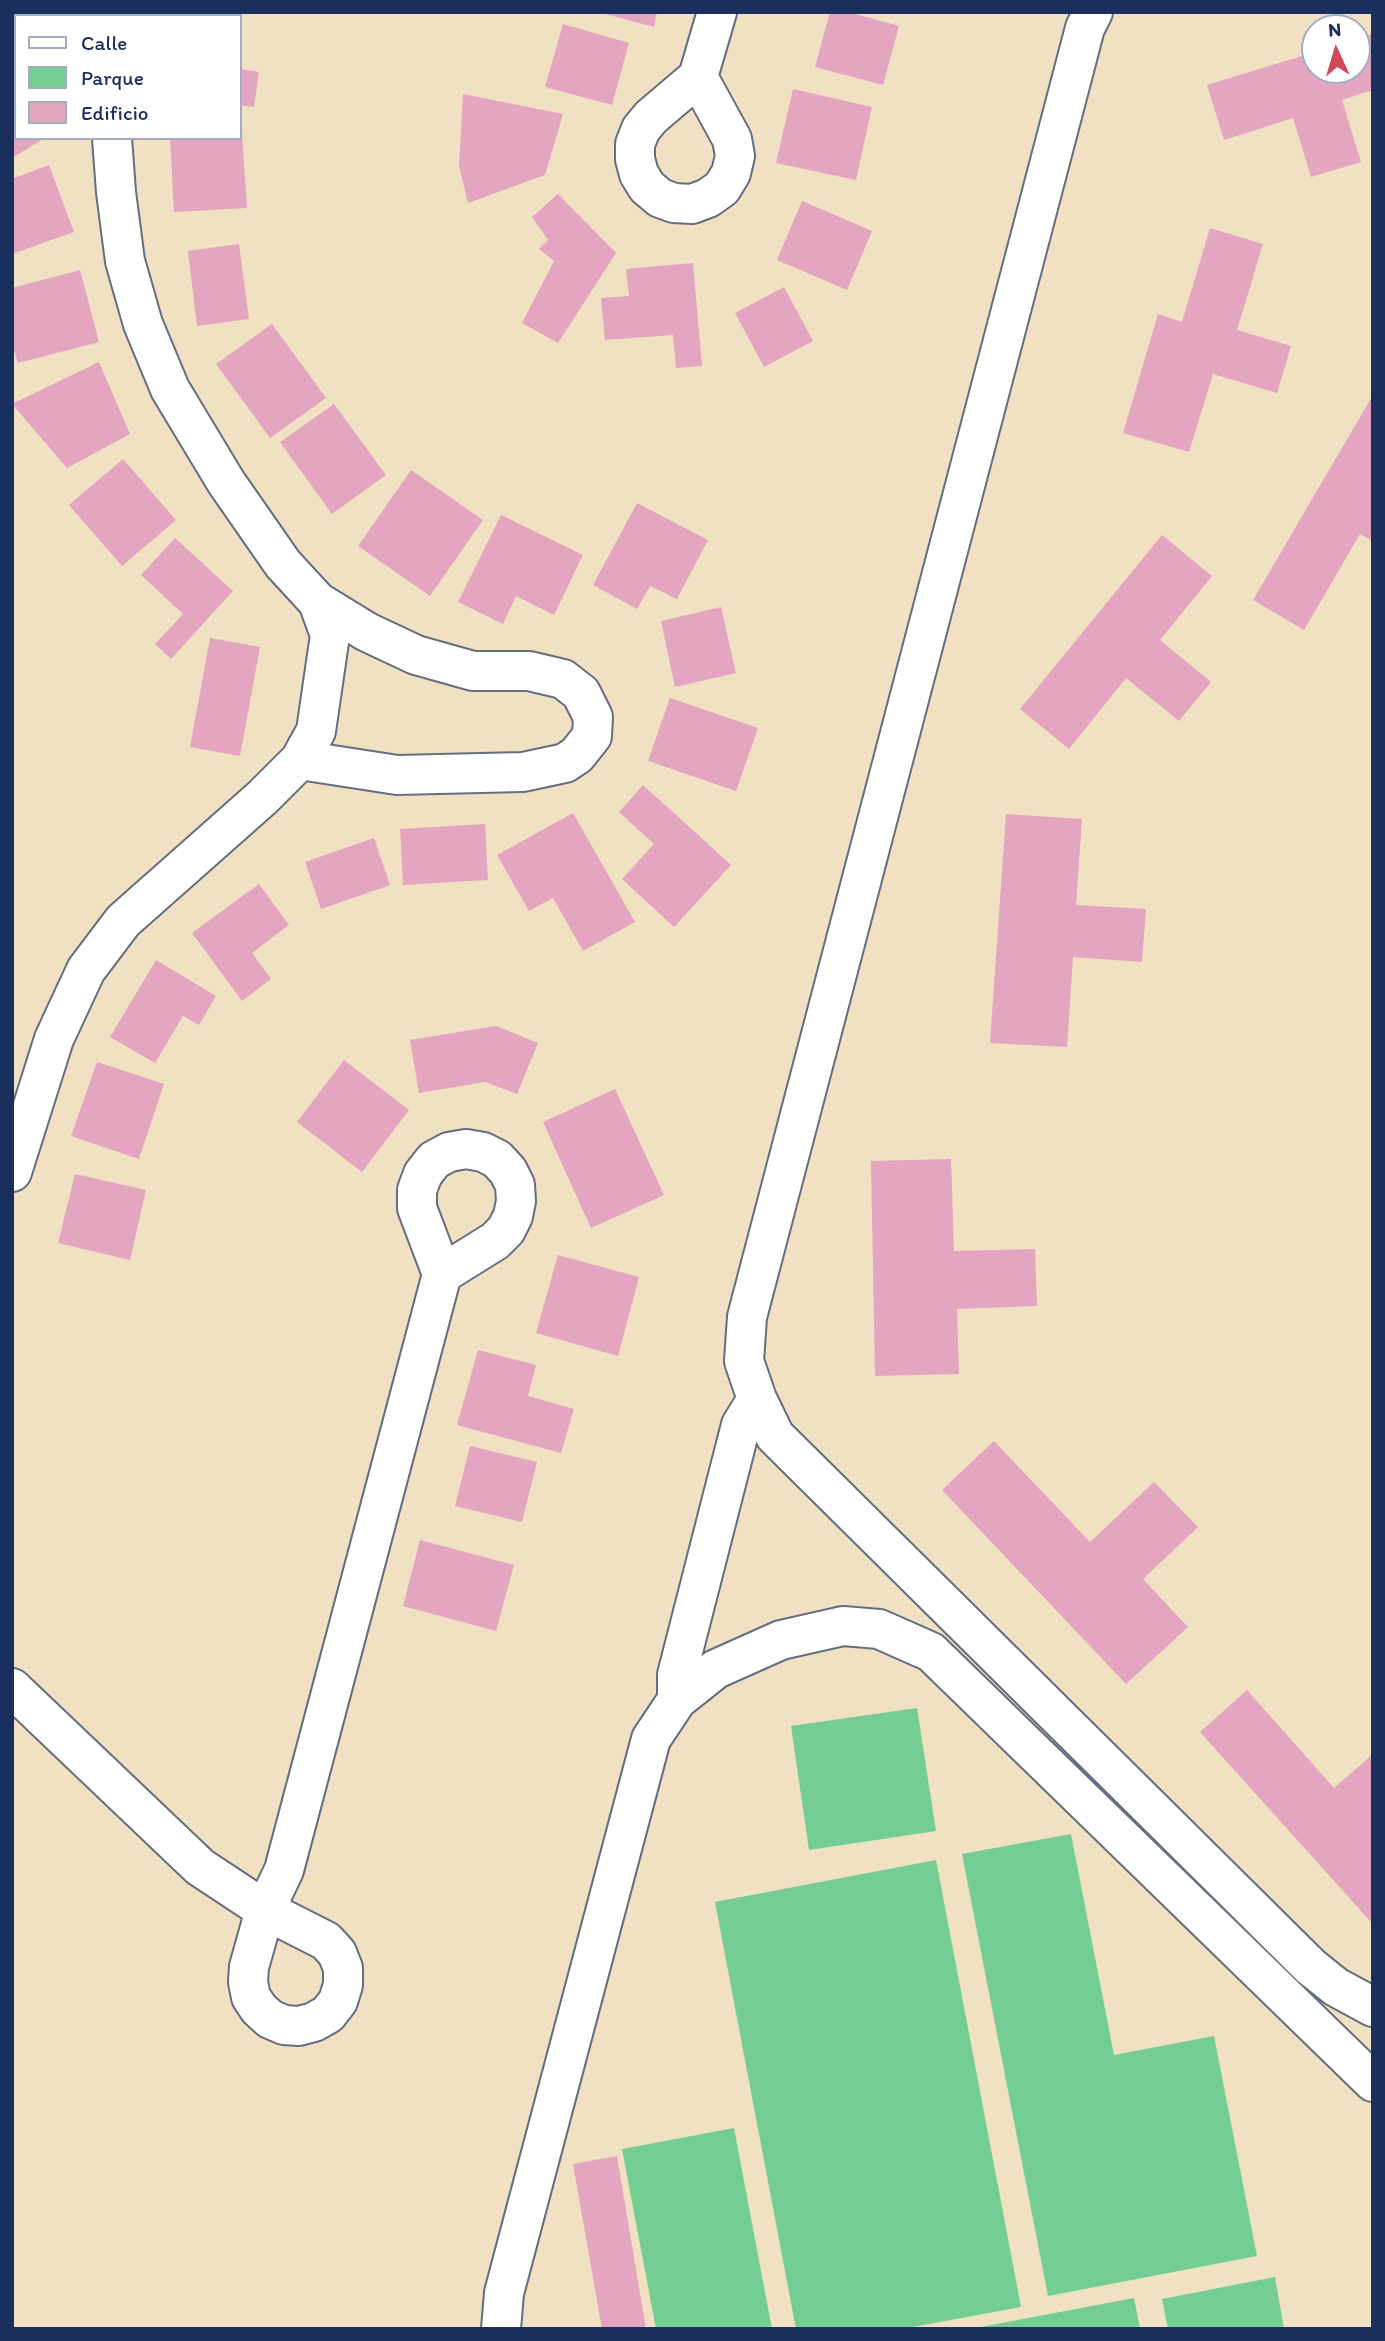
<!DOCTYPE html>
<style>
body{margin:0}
#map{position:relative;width:1385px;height:2341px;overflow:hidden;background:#efe1c2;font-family:Itim,sans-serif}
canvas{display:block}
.frame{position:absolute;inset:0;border:14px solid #1b2f5e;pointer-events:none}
.legend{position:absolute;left:14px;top:14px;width:228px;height:126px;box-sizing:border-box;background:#fff;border:2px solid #a4acbf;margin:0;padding:9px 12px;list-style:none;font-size:21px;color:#1b2f5e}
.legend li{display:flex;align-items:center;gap:14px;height:35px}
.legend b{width:35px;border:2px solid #a4acbf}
.north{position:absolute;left:1301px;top:14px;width:70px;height:70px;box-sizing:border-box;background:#fff;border:2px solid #a4acbf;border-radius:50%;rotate:356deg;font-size:19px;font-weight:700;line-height:28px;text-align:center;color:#1b2f5e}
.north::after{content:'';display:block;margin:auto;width:24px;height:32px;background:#d1495b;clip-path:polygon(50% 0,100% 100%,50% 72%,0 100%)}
</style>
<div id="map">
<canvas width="1385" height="2341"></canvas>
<div class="frame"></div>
<ul class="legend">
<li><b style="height:9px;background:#fff"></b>Calle</li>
<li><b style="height:19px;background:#74cd93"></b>Parque</li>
<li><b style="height:19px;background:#e4a5c0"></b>Edificio</li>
</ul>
<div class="north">N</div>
</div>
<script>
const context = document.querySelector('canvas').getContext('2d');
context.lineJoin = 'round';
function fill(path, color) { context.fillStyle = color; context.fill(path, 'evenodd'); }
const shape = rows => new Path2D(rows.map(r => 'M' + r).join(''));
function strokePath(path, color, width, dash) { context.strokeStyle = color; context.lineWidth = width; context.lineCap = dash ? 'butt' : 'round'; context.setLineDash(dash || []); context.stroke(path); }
fill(shape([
 [917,1708,936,1831,809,1850,791,1726],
 [1071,1834,1114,2055,1214,2036,1257,2256,1048,2296,962,1854],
 [936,1860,1021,2307,902,2329,796,2329,715,1902],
 [734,2128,772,2329,656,2329,622,2149],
 [1275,2277,1284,2329,1168,2329,1162,2299],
 [1134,2298,1140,2329,970,2329,1023,2319]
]), '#74cd93');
fill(shape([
 [598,12,657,12,654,27],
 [830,12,848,12,899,26,883,85,815,67],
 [563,24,629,43,612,105,545,87],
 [1373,34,1373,90,1342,100,1361,162,1311,177,1293,118,1224,140,1207,85,1315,52,1315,70,1357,70,1357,39],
 [240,69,259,72,254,107,240,105],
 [16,70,16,138,45,138,12,158,12,72],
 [793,89,872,107,856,180,776,163],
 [463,94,563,114,545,175,468,203,459,166],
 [240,132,242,132,247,208,174,212,170,138,240,138],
 [49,165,74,232,12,254,12,179],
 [558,194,616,253,558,343,522,323,554,261,539,249,548,240,532,217],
 [802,201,872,231,847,290,777,260],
 [1210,228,1263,244,1237,330,1291,346,1277,393,1213,374,1189,452,1123,433,1158,314,1182,322],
 [239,244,249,319,197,326,188,251],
 [693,263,702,366,676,368,673,335,605,340,601,298,629,296,626,269],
 [80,270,99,342,18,363,12,343,12,288],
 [784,287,813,341,764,367,735,313],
 [272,324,326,398,270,438,216,364],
 [99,362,130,434,67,468,12,404],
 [1373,395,1373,541,1360,534,1304,630,1253,600],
 [334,404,386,475,332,514,280,442],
 [123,459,176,520,122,566,69,505],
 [411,470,483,520,430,596,358,546],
 [637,503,708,540,677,599,650,586,637,609,593,585],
 [501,515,583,555,554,615,516,596,503,624,458,602],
 [1162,535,1212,576,1160,640,1211,682,1179,721,1126,678,1069,749,1020,709],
 [175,538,233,591,171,659,155,644,183,614,141,575],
 [721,607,736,673,675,687,661,621],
 [210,638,260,647,240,756,190,747],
 [670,698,758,728,736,791,648,761],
 [643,785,731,865,674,927,622,879,654,844,619,812],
 [573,813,635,922,583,951,553,898,529,911,497,855],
 [1006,814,1082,819,1076,905,1146,909,1142,962,1073,957,1067,1047,990,1043],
 [485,824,488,880,403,885,400,829],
 [374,838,390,885,321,909,305,862],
 [259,884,289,925,252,953,271,979,242,1001,192,933],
 [156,960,216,996,199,1025,183,1016,155,1063,110,1037],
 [496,1026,538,1043,517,1094,485,1082,419,1093,410,1040],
 [344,1060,409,1110,362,1172,297,1122],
 [97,1062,164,1084,139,1159,71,1136],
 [615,1089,664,1195,591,1228,543,1122],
 [951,1159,954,1251,1035,1249,1037,1306,957,1309,959,1374,875,1376,871,1161],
 [75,1174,146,1190,130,1260,58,1243],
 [558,1255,639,1277,618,1356,536,1333],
 [478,1350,536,1365,528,1396,574,1409,561,1453,457,1425],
 [994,1441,1090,1542,1154,1482,1198,1527,1143,1579,1188,1627,1126,1684,942,1490],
 [470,1446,537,1462,522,1522,455,1506],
 [420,1540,514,1565,496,1631,403,1606],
 [1247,1690,1334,1788,1373,1754,1373,1921,1371,1922,1200,1732],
 [617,2156,646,2329,602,2329,573,2164]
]), '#e4a5c0');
const minor = shape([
 [1093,12,1085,28,747,1317,744,1361,757,1399,775,1436,1311,1967,1336,1987,1373,2007],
 [127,16,128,12],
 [698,77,732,139,735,156,731,173,722,188,708,198,692,204,674,203,660,198,647,187,639,174,635,159,635,144,641,129,651,117,698,77,717,12],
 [112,138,116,192,125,261,143,324,170,389,226,482,283,564,318,602,367,632,416,655,473,671,529,671,563,679,581,693,593,717,592,736,577,755,565,763,523,772,397,775,300,760],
 [12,1172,54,1039,86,970,123,921,263,797,300,760,316,731,330,635,318,602],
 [12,1688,200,1867,265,1910,326,1941,337,1953,343,1968,343,1985,338,2001,328,2014,314,2022,299,2026,284,2025,270,2019,259,2009,251,1997,248,1982,249,1967,265,1910,284,1870,442,1274,417,1208,417,1190,423,1174,434,1160,449,1152,466,1149,483,1152,497,1159,508,1171,515,1185,516,1201,513,1216,506,1230,495,1241,442,1274],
 [677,1700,677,1675,741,1425,757,1399],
 [501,2329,504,2293,651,1739,677,1700,716,1669,781,1640,843,1626,879,1629,931,1652,1373,2082]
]);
strokePath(minor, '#656d81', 42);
strokePath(minor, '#fff', 38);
</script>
